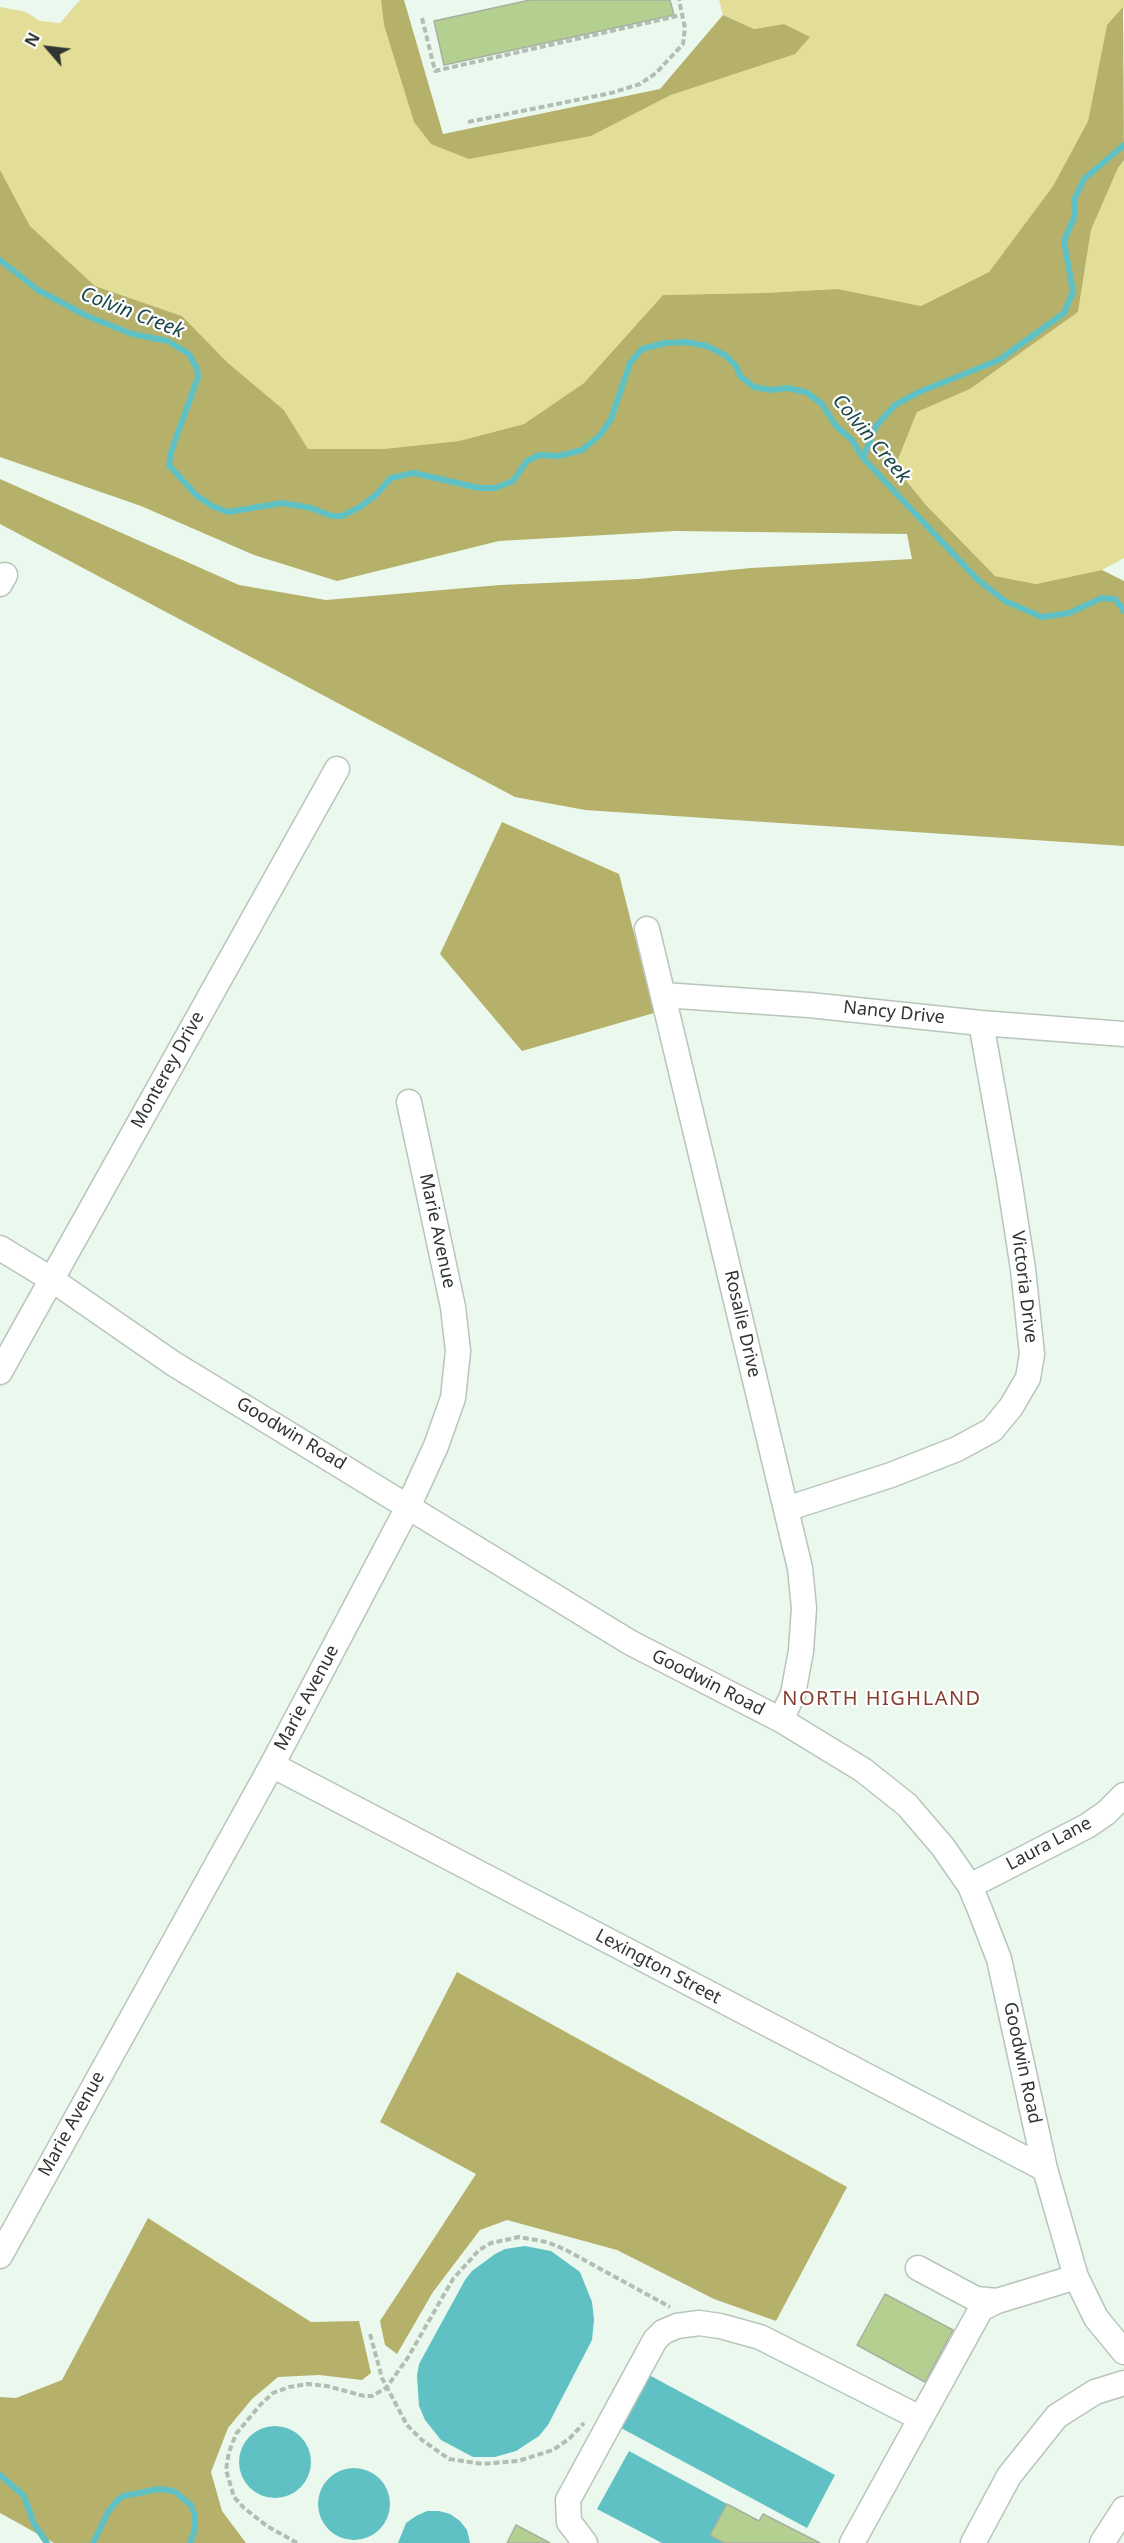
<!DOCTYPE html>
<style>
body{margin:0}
#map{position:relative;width:1124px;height:2543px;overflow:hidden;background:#ebf8ed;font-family:"Noto Sans",sans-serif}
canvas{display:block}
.north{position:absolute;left:18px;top:18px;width:60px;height:60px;-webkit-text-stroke:4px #fff;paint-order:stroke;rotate:298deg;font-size:16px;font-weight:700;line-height:24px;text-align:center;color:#303531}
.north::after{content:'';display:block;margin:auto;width:21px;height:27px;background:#303531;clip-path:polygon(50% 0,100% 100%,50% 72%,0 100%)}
</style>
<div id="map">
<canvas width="1124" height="2543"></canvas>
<div class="north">N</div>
</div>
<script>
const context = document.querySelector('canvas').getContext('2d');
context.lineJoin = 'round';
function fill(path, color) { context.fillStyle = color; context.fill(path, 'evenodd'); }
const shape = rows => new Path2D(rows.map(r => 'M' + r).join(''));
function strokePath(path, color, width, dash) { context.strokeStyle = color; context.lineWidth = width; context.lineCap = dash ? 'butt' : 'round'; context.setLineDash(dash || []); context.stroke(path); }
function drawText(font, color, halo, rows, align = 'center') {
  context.font = font + ' "Noto Sans",sans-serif'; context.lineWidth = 4.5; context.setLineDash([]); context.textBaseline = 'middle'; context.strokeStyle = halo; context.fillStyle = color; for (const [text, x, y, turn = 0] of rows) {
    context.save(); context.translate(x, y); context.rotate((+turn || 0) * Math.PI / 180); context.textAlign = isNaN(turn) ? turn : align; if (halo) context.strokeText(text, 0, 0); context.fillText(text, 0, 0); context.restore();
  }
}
fill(shape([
 [80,0,381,0,384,25,431,144,591,136,671,95,763,63,784,24,754,29,723,15,719,0,1124,0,1124,8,1107,25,1088,121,1053,186,989,272,921,306,838,289,763,293,663,295,584,383,524,424,459,441,383,449,308,449,284,410,228,363,182,316,95,286,30,226,0,170,0,7,26,12,40,21,60,23],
 [1124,160,1124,558,1102,570,1036,584,995,576,926,505,895,467,917,412,970,389,1078,312,1091,230,1118,168]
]), '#e2de98');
fill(shape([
 [381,0,404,0,443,134,660,89,723,15,754,29,784,24,810,37,795,54,671,95,591,136,469,159,431,144,414,122,384,25],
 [1123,7,1124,160,1118,168,1091,230,1078,312,970,389,917,412,895,467,926,505,995,576,1036,584,1102,570,1124,581,1124,846,585,810,515,797,0,524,0,479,239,585,326,600,500,585,638,579,751,568,912,559,907,534,675,531,499,541,337,581,254,555,141,506,0,457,0,170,30,226,95,286,182,316,228,363,284,410,308,449,383,449,459,441,524,424,584,383,663,295,763,293,838,289,921,306,989,272,1053,186,1088,121,1107,25],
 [502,822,619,874,654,1013,522,1051,440,954],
 [457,1972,847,2187,776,2321,714,2299,617,2250,507,2220,480,2230,433,2292,397,2354,385,2345,380,2321,476,2174,380,2122],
 [148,2218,311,2322,359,2321,371,2373,362,2380,319,2375,278,2377,252,2399,228,2428,211,2472,222,2511,246,2543,54,2543,0,2513,0,2397,16,2398,62,2380]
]), '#b5b16b');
fill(shape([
 [525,2246,551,2251,580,2272,592,2302,594,2320,592,2340,548,2425,539,2436,516,2451,495,2457,473,2457,441,2440,425,2420,419,2406,417,2376,419,2364,465,2280,472,2271,495,2254,505,2249],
 [649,2375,835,2475,807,2528,621,2428],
 '239 2462a36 36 0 1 1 72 0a36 36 0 1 1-72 0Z',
 [629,2451,727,2504,710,2535,724,2543,662,2543,597,2509],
 '318 2504a36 36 0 1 1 72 0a36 36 0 1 1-72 0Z',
 [427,2511,439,2511,450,2514,460,2521,467,2530,470,2543,398,2543,406,2523,416,2516]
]), '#60c1c4');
strokePath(shape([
 [0,260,38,290,87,316,132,334,168,341,189,354,197,369,198,377,171,452,169,465,196,495,212,506,228,512,282,503,311,508,332,516,342,516,360,507,376,495,391,478,414,473,479,488,495,488,513,481,527,461,539,455,558,456,582,450,600,435,611,419,630,363,642,349,665,343,686,342,707,346,725,355,736,366,740,376,754,387,771,390,787,388,806,392,822,404,836,426,852,440,863,458,977,579,1005,601,1042,617,1069,613,1102,598,1115,599,1124,611],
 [863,458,876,426,895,405,919,392,999,360,1064,313,1073,292,1064,241,1075,215,1074,200,1084,179,1124,145],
 [0,2475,24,2496,34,2524,47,2543],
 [93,2543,108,2512,117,2501,123,2496,159,2489,174,2491,191,2505,195,2516,195,2529,190,2543]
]), '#60c1c4', 6);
const building = shape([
 [530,0,670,0,674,15,444,65,434,21,530,0],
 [885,2294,953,2330,925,2382,857,2345,885,2294],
 [727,2504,759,2521,763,2514,820,2543,724,2543,710,2535,727,2504],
 [516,2525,550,2543,507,2543,516,2525]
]);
fill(building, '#b3d090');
strokePath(building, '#a8afa1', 1.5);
const minor = shape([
 [0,584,5,575],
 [647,929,800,1568,804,1608,801,1651,793,1694,781,1720],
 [663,995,809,1005,981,1023,1124,1034],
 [0,1248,51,1279,174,1364,631,1643,781,1720,863,1770,907,1805,943,1847,970,1886,980,1910,999,1959,1045,2169,1076,2277,1096,2318,1124,2352],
 [0,1372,337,769],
 [786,1509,891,1475,957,1449,992,1430,1011,1407,1028,1378,1032,1354,1023,1269,1009,1179,981,1023],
 [272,1765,1045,2169],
 [970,1886,1087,1826,1106,1813,1124,1795],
 [0,2256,272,1765,408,1507,436,1446,453,1398,458,1351,453,1307,409,1102],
 [918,2268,976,2299,997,2301],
 [585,2543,569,2522,568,2500,655,2340,663,2332,677,2326,699,2323,720,2326,760,2337,920,2418],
 [852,2543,981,2309,997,2301,1076,2277],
 [973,2543,1009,2476,1057,2416,1095,2392,1124,2383],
 [1102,2543,1124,2509]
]);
strokePath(minor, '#b8c5ba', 27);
strokePath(shape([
 [422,18,435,71,682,15],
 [468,122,611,93,640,84,656,73,683,44,685,28,679,0],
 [370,2334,382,2378,407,2425,422,2440,449,2459,483,2464,518,2461,553,2450,569,2439,584,2423],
 [297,2543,267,2526,244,2508,234,2497,226,2470,229,2452,236,2434,261,2404,273,2393,289,2387,308,2384,327,2386,364,2396,372,2396,386,2388,407,2359,453,2279,479,2250,491,2243,519,2237,547,2242,566,2250,670,2307]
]), '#b2bdb4', 4, [6, 3]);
strokePath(minor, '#fff', 24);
drawText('18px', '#303531', '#fff', [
 ["Nancy Drive",894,1013,6],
 ["Monterey Drive",168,1070,-61],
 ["Marie Avenue",437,1231,78],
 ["Victoria Drive",1024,1287,83],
 ["Rosalie Drive",742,1324,77],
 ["Goodwin Road",291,1434,31],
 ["Goodwin Road",708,1683,27],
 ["Marie Avenue",307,1698,-62],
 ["Laura Lane",1049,1844,-28],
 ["Lexington Street",658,1967,28],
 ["Goodwin Road",1022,2063,78],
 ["Marie Avenue",72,2124,-61]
]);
drawText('italic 20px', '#1b4849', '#fff', [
 ["Colvin Creek",132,313,21],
 ["Colvin Creek",871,439,50]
]);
context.letterSpacing = '1.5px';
drawText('20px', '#843f2d', '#fff', [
 ["NORTH HIGHLAND",882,1699]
]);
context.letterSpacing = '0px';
</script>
